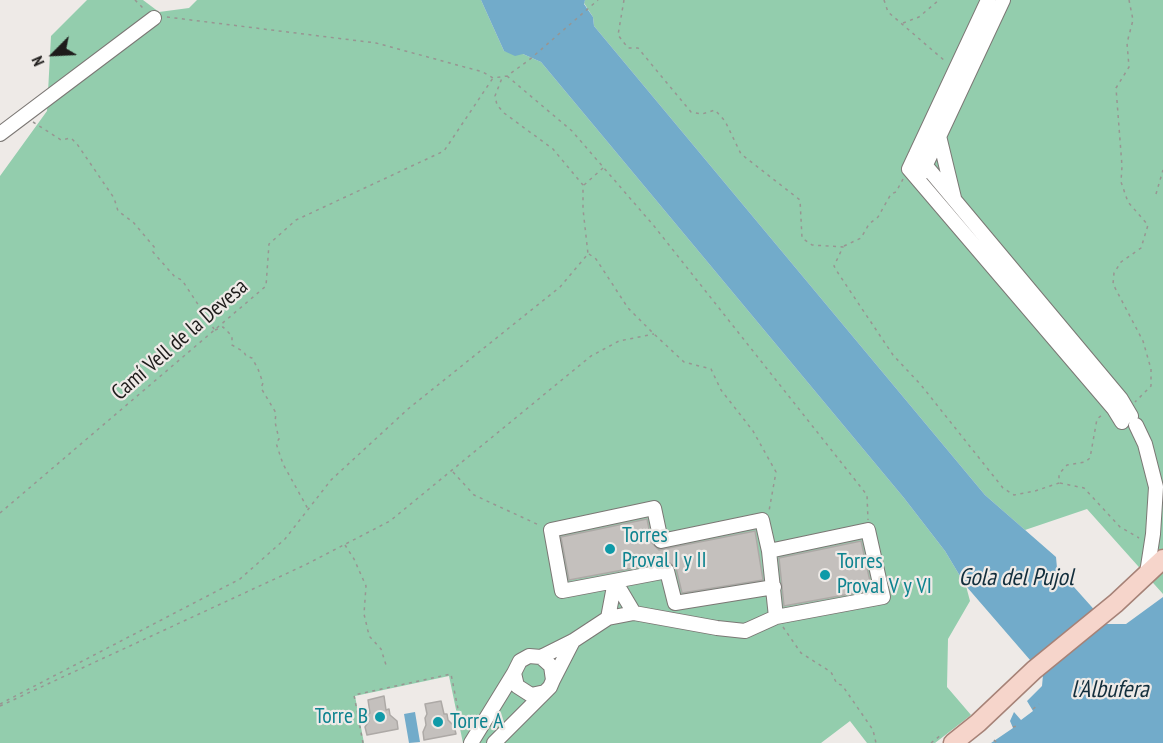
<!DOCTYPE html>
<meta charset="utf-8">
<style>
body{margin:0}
#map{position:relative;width:1163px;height:743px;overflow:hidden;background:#eeeae7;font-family:"PT Sans Narrow",sans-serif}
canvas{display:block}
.north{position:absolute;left:24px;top:24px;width:60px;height:60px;-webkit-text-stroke:4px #eeeae7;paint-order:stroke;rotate:246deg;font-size:16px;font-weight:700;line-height:24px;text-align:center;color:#1e1c1b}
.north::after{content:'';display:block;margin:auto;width:21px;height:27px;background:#1e1c1b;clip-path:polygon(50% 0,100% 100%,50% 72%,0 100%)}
</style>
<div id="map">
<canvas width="1163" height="743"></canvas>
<div class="north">N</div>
</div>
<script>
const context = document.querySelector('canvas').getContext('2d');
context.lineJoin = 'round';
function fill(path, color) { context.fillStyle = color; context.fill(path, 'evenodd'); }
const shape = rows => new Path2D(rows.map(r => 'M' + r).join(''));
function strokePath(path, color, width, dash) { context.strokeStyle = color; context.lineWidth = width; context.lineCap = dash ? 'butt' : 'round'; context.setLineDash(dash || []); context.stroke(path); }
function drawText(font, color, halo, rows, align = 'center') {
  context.font = font + ' "PT Sans Narrow",sans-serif'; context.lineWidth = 4.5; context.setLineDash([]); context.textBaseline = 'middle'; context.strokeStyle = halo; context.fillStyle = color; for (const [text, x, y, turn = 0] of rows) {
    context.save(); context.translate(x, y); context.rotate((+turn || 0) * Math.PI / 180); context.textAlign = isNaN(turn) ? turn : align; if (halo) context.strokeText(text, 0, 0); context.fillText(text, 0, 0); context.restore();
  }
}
fill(shape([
 [87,0,143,0,159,12,189,8,197,0,481,0,504,51,523,54,541,62,904,498,945,551,966,586,970,601,948,639,947,687,971,715,935,743,867,743,850,721,821,743,463,743,449,676,355,696,364,743,0,743,0,176,47,111,51,36],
 [585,0,1163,0,1163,594,1087,509,1025,530,985,495,594,26,593,17,584,3]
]), '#93cdad');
fill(shape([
 [481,0,585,0,584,4,593,17,594,26,985,495,1056,557,1057,568,1107,624,1126,624,1163,597,1163,743,991,743,1013,728,1010,721,1014,712,1021,720,1033,711,1027,701,1042,686,1043,675,966,586,945,551,904,498,541,62,523,54,515,56,504,51],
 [415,712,420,742,409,743,404,714]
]), '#72abca');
const building = shape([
 [647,519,652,543,659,550,755,531,763,580,682,593,676,568,670,563,666,562,569,580,561,537,647,519],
 [861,541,872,590,784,606,779,558,861,541],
 [384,696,386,710,389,709,390,715,397,721,398,729,367,735,365,727,369,721,368,714,370,713,368,700,384,696],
 [441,701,444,714,447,714,448,720,454,726,456,734,424,740,423,732,426,725,425,718,427,714,425,704,441,701]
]);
fill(building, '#c4c0bd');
strokePath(building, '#ada9a6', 1.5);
const minor = shape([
 [988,0,909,169,1114,409,1122,422],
 [0,134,154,18],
 [939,136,954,198],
 [916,154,1121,399,1131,416],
 [922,173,1003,0],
 [1136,425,1145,444,1156,487,1153,534,1147,573],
 [769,551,776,617],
 [615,581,634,613],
 [608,618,615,581],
 [541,657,573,641,608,618,634,613,717,628,745,631,776,617,883,597,868,530,769,551,762,520,661,541,654,508,551,530,562,591,667,571,675,603,774,587],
 [553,680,573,641],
 [471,743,514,673],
 [494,743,550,687,553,680,551,666,541,657,529,656,520,661,514,673,517,686,531,695,545,692]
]);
const major = shape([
 [953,743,978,723,1034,670,1116,603,1163,559]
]);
strokePath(minor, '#7b7774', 16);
strokePath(major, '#a68277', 21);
strokePath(shape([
 [135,0,144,9],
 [624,0,618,35,628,48,638,48,691,112,702,114,715,110,725,121,741,154,800,200,802,238,812,245,843,247,834,266,838,273,893,355,921,385,1003,488,1014,495,1035,491,1059,483,1059,474,1067,465,1085,462,1090,458,1097,419,1102,415],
 [884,0,888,12,945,61],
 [1129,0,1133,20,1127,43,1129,67,1116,88,1122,166,1121,182,1128,202,1148,225,1141,248,1121,262,1114,273,1113,284,1143,341,1151,369,1151,386,1135,402],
 [167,17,376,43,483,72,493,78,507,76,529,60,598,0],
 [903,23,919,17,939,0],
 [507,76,572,131,654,226,867,495,868,520],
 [33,122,61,140,71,138,77,144,114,198,118,211,133,222,155,248,153,252,175,277,182,280,214,329],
 [584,185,603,168],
 [1156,194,1163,170],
 [844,246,861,238,869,224,878,217,891,194,896,192,903,179],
 [589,254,596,259,628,308,654,334,684,362,711,369,721,390,753,431,776,472,769,511],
 [215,330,223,327,232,336,232,345,244,352,246,356,252,358,258,369,263,383,261,388,276,413,275,422,279,439,276,443,283,464,308,509],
 [453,472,474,495,539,525],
 [1060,483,1084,488,1120,527,1139,538],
 [0,513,266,286,269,244,296,220,444,151,493,78],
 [345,545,354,559,366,586,364,614,368,631,370,637,381,649,386,665],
 [783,627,801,653,831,672,837,684,842,685,873,730,876,743],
 [0,704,240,579,285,539,331,480,408,409,560,287,588,254,583,209,583,185,553,149,504,113,497,105,495,96,502,78],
 [0,706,305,565,390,521,591,356,619,341,654,334],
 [1033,709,1039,704],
 [1013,727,1020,725],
 [994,740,997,743],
 [363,743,354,695,451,674,463,734],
 [931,743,941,735]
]), '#989592', 1.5, [3, 4.5]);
strokePath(minor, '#fff', 14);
strokePath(major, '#f6d5cb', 18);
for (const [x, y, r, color] of [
 [610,549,6,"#0f9aa8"],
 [825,575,6,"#0f9aa8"],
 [380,717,6,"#0f9aa8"],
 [438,722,6,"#0f9aa8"]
]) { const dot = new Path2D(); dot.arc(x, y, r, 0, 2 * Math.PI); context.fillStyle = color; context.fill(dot); strokePath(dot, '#eeeae7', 2); }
drawText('22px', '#1e1c1b', '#eeeae7', [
 ["Camí Vell de la Devesa",180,340,-41]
]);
drawText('22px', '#0d838f', '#eeeae7', [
 ["Torres",622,536],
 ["Proval I y II",622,561],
 ["Torres",837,562],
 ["Proval V y VI",837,587],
 ["Torre B",368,717,"right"],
 ["Torre A",450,722]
], 'left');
drawText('italic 24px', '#122e3c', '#eeeae7', [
 ["Gola del Pujol",1016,578],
 ["l'Albufera",1110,690]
]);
</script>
